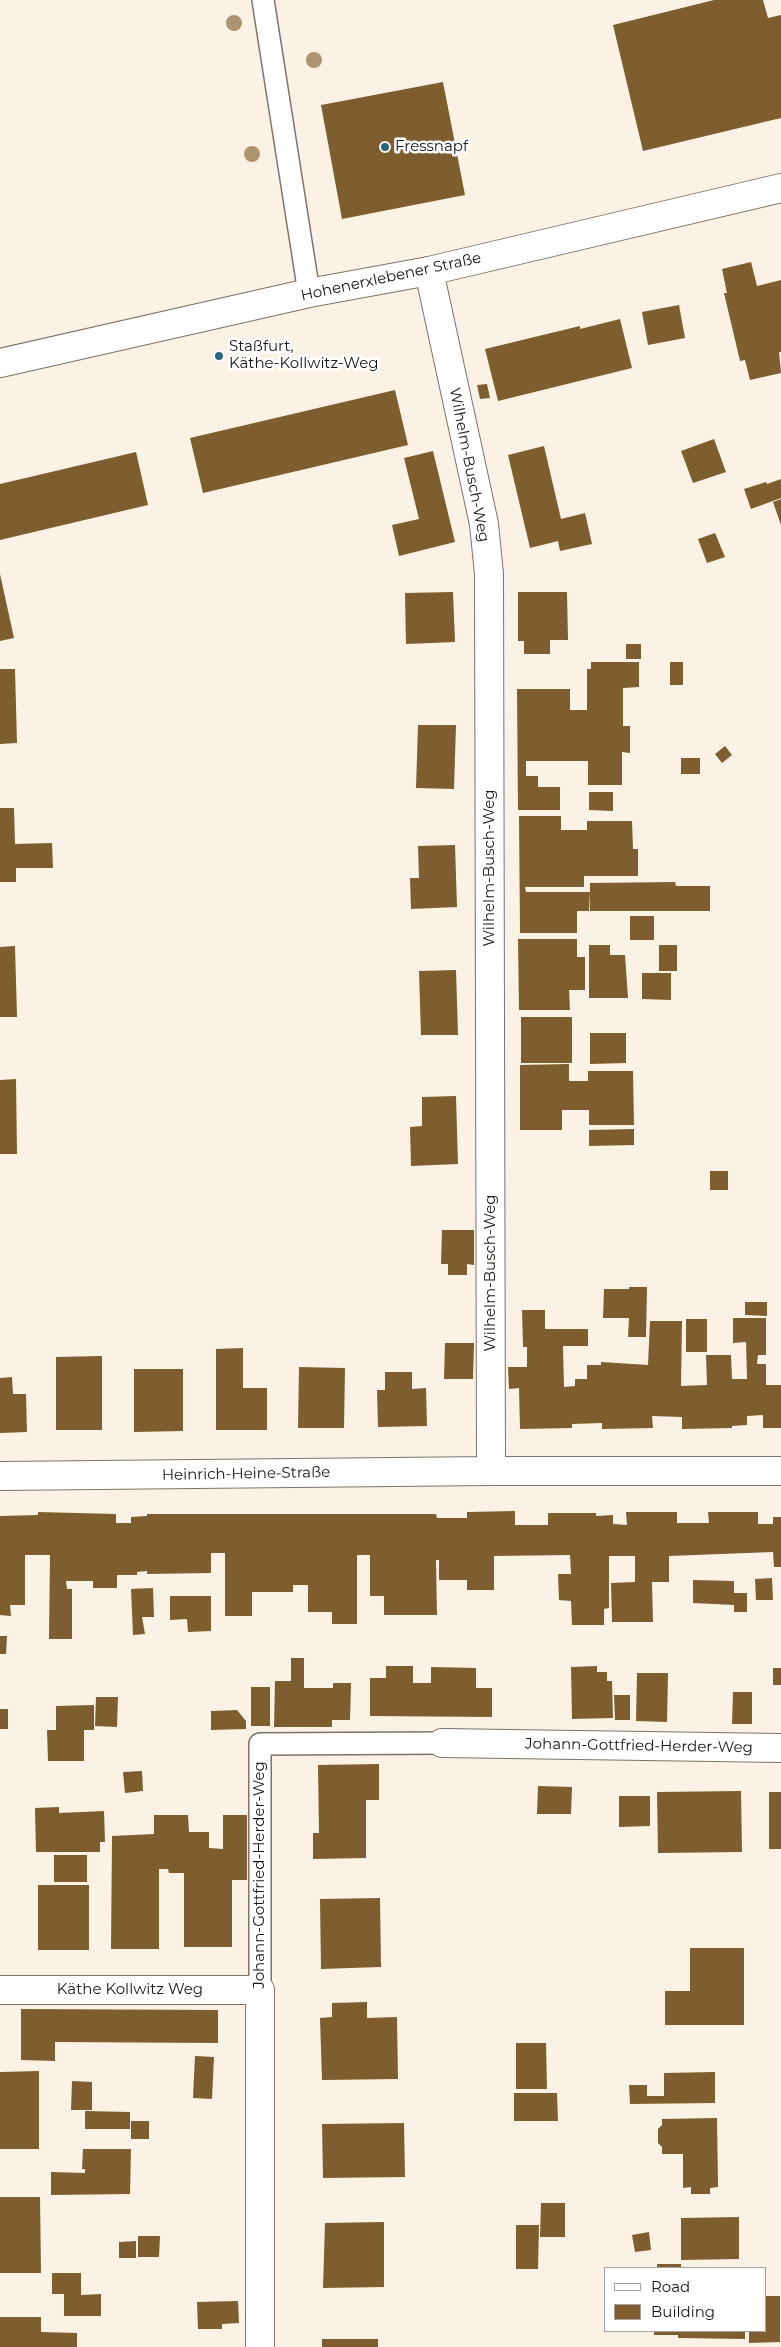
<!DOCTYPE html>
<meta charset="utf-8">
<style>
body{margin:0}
#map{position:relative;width:781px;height:2347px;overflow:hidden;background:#fbf2e5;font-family:Montserrat,sans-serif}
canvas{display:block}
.legend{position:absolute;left:604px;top:2267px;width:162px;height:65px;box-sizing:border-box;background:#fff;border:1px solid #a3a2a0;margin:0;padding:6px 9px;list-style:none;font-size:15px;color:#1a1712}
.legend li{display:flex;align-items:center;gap:10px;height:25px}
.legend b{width:25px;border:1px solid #a3a2a0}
</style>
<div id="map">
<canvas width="781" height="2347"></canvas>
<ul class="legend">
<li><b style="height:6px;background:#fff"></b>Road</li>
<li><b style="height:14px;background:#7e5d2e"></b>Building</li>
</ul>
</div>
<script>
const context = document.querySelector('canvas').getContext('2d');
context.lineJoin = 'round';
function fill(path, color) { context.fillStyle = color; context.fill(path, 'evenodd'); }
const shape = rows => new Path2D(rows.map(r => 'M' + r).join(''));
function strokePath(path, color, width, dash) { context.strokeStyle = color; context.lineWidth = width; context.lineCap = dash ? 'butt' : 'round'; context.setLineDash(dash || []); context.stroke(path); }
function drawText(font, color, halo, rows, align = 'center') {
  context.font = font + ' Montserrat,sans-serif'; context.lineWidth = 5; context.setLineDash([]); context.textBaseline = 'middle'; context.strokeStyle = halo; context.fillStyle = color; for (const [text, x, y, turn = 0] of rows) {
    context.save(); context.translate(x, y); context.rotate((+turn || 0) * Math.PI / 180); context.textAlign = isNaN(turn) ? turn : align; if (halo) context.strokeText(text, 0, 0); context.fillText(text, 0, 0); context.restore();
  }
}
fill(shape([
 [714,0,763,0,768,18,781,15,781,118,643,151,613,25],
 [443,82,465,195,342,219,321,105],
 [751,262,757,286,781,280,781,352,779,352,781,373,750,380,745,360,740,361,724,293,727,293,722,269],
 [679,305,685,338,648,345,642,312],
 [620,319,632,368,498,401,485,349,580,326,580,329],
 [487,384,490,398,480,399,477,385],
 [395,390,408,445,203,493,190,438],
 [714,439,726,472,693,483,681,451],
 [544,446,561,519,585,513,592,544,560,551,558,541,530,548,508,455],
 [433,451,455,542,399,556,392,525,419,519,404,458],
 [136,452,148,505,0,540,0,484],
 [781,479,781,498,751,509,744,489,766,482,767,484],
 [781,499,781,525,773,502],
 [715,533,725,557,707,563,698,539],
 [0,574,14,638,0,641],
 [453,592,455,642,406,644,405,593],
 [518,592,567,592,568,640,550,640,550,654,524,654,524,641,518,641],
 [626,644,641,644,641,659,626,659],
 [591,662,639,662,639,687,623,688,623,726,630,726,630,753,622,752,622,785,588,785,588,761,526,761,526,776,538,776,538,787,560,787,560,810,518,810,517,689,570,689,570,710,587,710,587,669,591,669],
 [670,662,683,662,683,685,670,685],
 [0,669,15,669,17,743,0,744],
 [418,725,456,725,454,789,416,788],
 [725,746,732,755,722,763,715,754],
 [681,758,700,758,700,774,681,774],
 [589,792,613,792,613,811,589,810],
 [0,808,14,808,15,844,52,843,53,868,16,868,16,882,0,882],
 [519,816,561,816,561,830,587,830,587,821,632,821,633,849,638,849,638,876,584,876,584,887,525,887,526,892,590,892,589,911,577,911,577,933,520,933],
 [455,845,457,907,411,909,410,878,419,878,418,846],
 [675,882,676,886,710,886,710,911,590,911,590,883],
 [630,916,654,916,654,940,630,940],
 [518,939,577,939,577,957,585,957,585,990,569,990,570,1010,519,1010],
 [589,945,610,945,610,955,625,955,628,998,589,998],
 [659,945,677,945,677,971,659,971],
 [15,946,17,1017,0,1017,0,947],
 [456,970,458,1035,421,1035,419,971],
 [642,973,671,973,671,1000,642,999],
 [521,1017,572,1017,572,1063,521,1063],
 [590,1033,626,1033,626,1063,590,1064],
 [569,1064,569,1081,588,1081,588,1071,633,1071,634,1125,589,1125,589,1110,562,1110,562,1130,520,1130,520,1065],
 [16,1079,17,1154,0,1154,0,1080],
 [456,1096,458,1164,411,1166,410,1127,422,1126,422,1097],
 [634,1129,634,1145,589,1146,589,1130],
 [710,1171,728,1171,728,1190,710,1190],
 [442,1230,474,1230,474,1265,467,1264,467,1275,448,1275,448,1264,441,1264],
 [629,1287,647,1287,646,1337,628,1337,629,1318,603,1318,604,1289,629,1289],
 [745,1302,767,1302,767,1316,745,1315],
 [522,1310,545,1310,545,1329,588,1329,588,1346,563,1346,564,1387,575,1386,575,1379,587,1379,587,1365,601,1365,601,1362,648,1365,650,1321,682,1321,681,1386,707,1385,706,1355,731,1355,732,1379,747,1379,746,1342,733,1343,733,1318,766,1318,766,1355,758,1355,757,1364,766,1364,766,1385,781,1385,781,1428,763,1428,763,1415,747,1416,747,1425,732,1426,732,1428,682,1429,682,1417,652,1416,653,1428,602,1429,602,1423,572,1424,572,1428,520,1429,519,1388,509,1389,508,1367,527,1367,527,1347,523,1347],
 [686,1319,707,1319,707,1352,686,1352],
 [445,1343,474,1343,473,1379,444,1379],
 [243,1348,243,1388,267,1388,267,1430,216,1430,216,1349],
 [102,1356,102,1430,56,1430,56,1357],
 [299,1367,345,1368,344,1428,298,1428],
 [134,1369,183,1369,183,1431,134,1432],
 [385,1372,412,1372,412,1389,426,1388,427,1426,378,1427,377,1390,385,1390],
 [12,1377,13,1394,26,1394,27,1432,0,1433,0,1378],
 [515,1511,515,1525,548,1525,548,1513,596,1513,596,1516,613,1515,613,1524,627,1525,626,1512,677,1512,677,1523,709,1523,708,1512,758,1512,758,1524,773,1524,773,1517,781,1517,781,1567,774,1567,773,1552,669,1556,669,1582,652,1582,653,1622,612,1622,611,1583,635,1582,635,1556,609,1556,609,1608,604,1609,604,1625,572,1625,571,1601,559,1600,558,1574,571,1574,570,1555,494,1556,494,1590,467,1590,467,1580,439,1580,439,1560,436,1560,437,1615,384,1615,384,1596,370,1596,370,1555,357,1555,357,1624,332,1624,332,1612,308,1612,308,1585,293,1585,293,1592,252,1592,252,1616,225,1616,225,1553,211,1553,211,1573,147,1574,147,1571,137,1572,137,1575,117,1575,117,1588,93,1588,93,1581,66,1581,67,1589,72,1589,72,1639,49,1639,50,1555,25,1555,25,1605,10,1605,11,1616,0,1615,0,1516,38,1515,38,1512,116,1514,116,1523,131,1523,131,1517,147,1516,147,1514,436,1514,437,1518,467,1518,467,1512],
 [772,1578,773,1600,756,1600,755,1579],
 [693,1580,734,1581,734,1593,747,1593,747,1612,734,1612,734,1605,693,1603],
 [153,1588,154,1617,142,1617,145,1634,133,1635,131,1589],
 [170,1596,211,1596,211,1631,188,1632,187,1619,170,1620],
 [0,1636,7,1636,6,1654,0,1654],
 [291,1658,304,1658,304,1688,333,1688,333,1683,351,1683,350,1720,332,1720,332,1727,274,1727,275,1681,291,1681],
 [386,1666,413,1666,413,1683,431,1683,431,1667,476,1668,476,1688,492,1688,492,1717,370,1716,370,1678,386,1678],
 [597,1666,597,1672,607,1672,607,1681,612,1681,613,1718,572,1719,571,1667],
 [773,1668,781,1668,781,1685,773,1685],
 [637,1673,668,1673,667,1722,636,1721],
 [251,1687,270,1687,270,1726,251,1726],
 [733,1692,752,1692,752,1724,732,1724],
 [614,1695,630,1695,630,1720,615,1720],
 [96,1697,118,1697,117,1727,95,1726],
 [94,1705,94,1730,84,1730,84,1761,48,1761,47,1730,56,1730,56,1706],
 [0,1709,8,1709,8,1729,0,1729],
 [237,1710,246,1721,246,1729,211,1730,211,1711],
 [379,1764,379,1800,366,1800,366,1858,313,1859,313,1833,319,1833,318,1765],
 [142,1771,143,1791,125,1793,123,1772],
 [538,1786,572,1787,571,1814,537,1814],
 [741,1791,742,1852,658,1853,657,1792],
 [769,1792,781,1792,781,1849,769,1849],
 [619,1796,650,1796,650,1826,619,1827],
 [59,1807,59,1813,104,1811,105,1842,100,1842,100,1852,36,1852,35,1808],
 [154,1815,188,1815,189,1832,209,1832,209,1848,223,1849,223,1815,247,1815,247,1880,232,1880,232,1947,184,1947,184,1873,169,1873,168,1869,159,1869,159,1949,111,1949,112,1836,154,1834],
 [54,1855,87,1855,87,1882,54,1882],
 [38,1885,89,1885,89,1950,38,1950],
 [380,1898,381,1967,321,1969,320,1899],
 [690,1948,744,1948,744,2025,665,2025,665,1991,690,1991],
 [367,2002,367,2018,397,2017,398,2079,322,2080,320,2018,332,2017,332,2003],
 [21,2009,218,2010,218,2043,55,2042,55,2061,21,2060],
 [516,2043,546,2043,547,2089,516,2089],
 [195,2056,214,2057,212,2099,193,2098],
 [39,2071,39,2149,0,2149,0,2072],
 [715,2072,715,2103,630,2104,629,2085,647,2085,647,2096,664,2096,664,2073],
 [72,2081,92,2082,92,2110,71,2110],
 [514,2093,557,2093,558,2121,514,2121],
 [85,2111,130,2112,130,2129,85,2129],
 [717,2118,718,2187,710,2188,710,2194,691,2194,691,2187,683,2188,683,2154,662,2154,662,2147,658,2143,658,2129,662,2125,662,2119],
 [131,2121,149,2121,149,2139,131,2139],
 [404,2123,405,2177,323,2178,322,2124],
 [83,2149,131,2149,130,2194,51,2195,51,2172,85,2173,85,2169,82,2169],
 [0,2197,40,2197,41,2273,0,2273],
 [541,2203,565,2203,565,2237,540,2237],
 [739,2217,739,2259,681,2260,681,2218],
 [384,2222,384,2287,323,2288,325,2223],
 [516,2225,539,2225,538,2269,516,2269],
 [649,2232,651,2250,635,2252,632,2235],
 [138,2236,160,2236,159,2257,138,2257],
 [136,2241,136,2258,119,2258,119,2242],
 [657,2264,681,2264,681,2268,657,2268],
 [52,2273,81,2273,81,2295,101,2294,101,2316,64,2316,64,2294,52,2294],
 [765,2296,780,2296,780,2342,749,2343,749,2331,765,2331],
 [238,2301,239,2323,222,2324,222,2329,198,2329,197,2302],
 [0,2317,41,2317,41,2332,77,2333,77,2347,0,2347],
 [654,2331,745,2331,745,2339,678,2338,678,2335,654,2335],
 [322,2339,378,2339,378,2347,322,2347]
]), '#7e5d2e');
const lane = shape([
 [263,0,309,293],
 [260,1990,260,1744,442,1743]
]);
const street = shape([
 [429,271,484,524,489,574,491,1471],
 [0,1476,491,1471,781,1471],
 [442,1743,781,1748],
 [0,1990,260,1990,260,2347]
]);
const secondary = shape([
 [0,363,309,293,429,271,781,188]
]);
strokePath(lane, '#7c7368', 24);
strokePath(street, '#7c7368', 30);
strokePath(secondary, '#7c7368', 30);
strokePath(lane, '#fff', 21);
strokePath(street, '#fff', 28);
strokePath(secondary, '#fff', 28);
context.fillStyle = '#ac946e';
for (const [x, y] of [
 [234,23],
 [314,60],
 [252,154]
]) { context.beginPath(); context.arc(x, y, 8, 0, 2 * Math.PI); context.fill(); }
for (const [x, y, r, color] of [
 [385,147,5,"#28667c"],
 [219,356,5,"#28667c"]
]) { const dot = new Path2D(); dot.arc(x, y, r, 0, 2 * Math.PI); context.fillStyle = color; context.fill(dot); strokePath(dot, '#fff', 2); }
drawText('15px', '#1a1712', '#fff', [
 ["Fressnapf",395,147],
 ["Staßfurt,",229,347],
 ["Käthe-Kollwitz-Weg",229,364]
], 'left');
drawText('15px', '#1a1712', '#fff', [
 ["Hohenerxlebener Straße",391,277,-12],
 ["Wilhelm-Busch-Weg",469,465,79],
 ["Wilhelm-Busch-Weg",490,868,-90],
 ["Wilhelm-Busch-Weg",491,1273,-90],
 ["Heinrich-Heine-Straße",246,1474,-1],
 ["Johann-Gottfried-Herder-Weg",639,1746,1],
 ["Johann-Gottfried-Herder-Weg",260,1875,-90],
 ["Käthe Kollwitz Weg",130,1990]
]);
</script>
